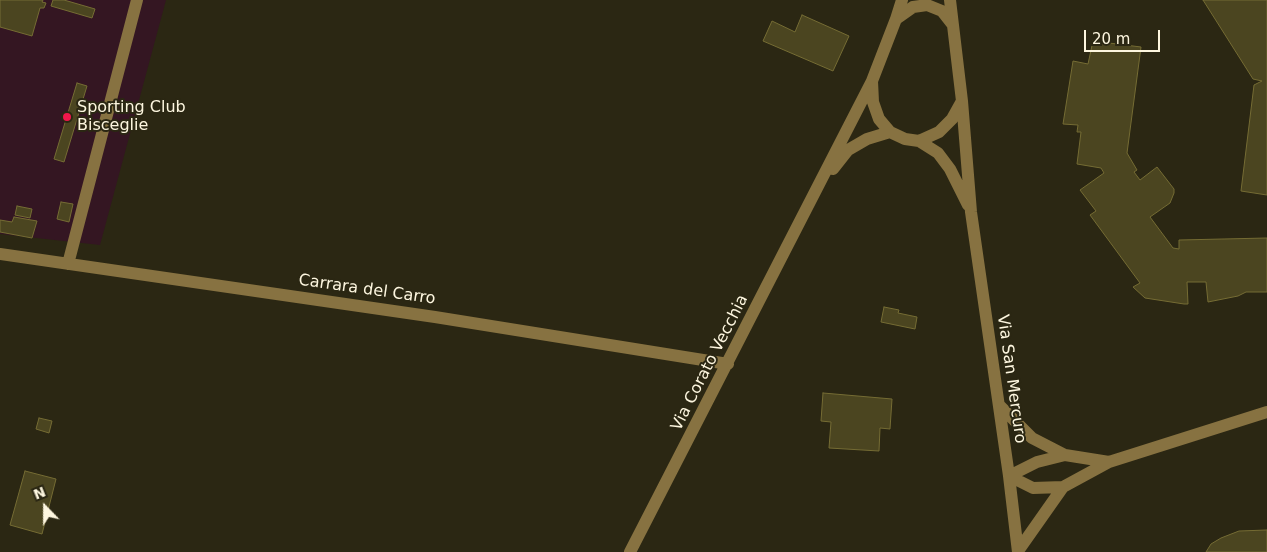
<!DOCTYPE html>
<style>
body{margin:0}
#map{position:relative;width:1267px;height:552px;overflow:hidden;background:#2b2713;font-family:"DejaVu Sans",sans-serif}
canvas{display:block}
.north{position:absolute;left:20px;top:482px;width:50px;height:50px;-webkit-text-stroke:4px #2b2713;paint-order:stroke;rotate:338deg;font-size:14px;font-weight:700;line-height:20px;text-align:center;color:#fdf6df}
.north::after{content:'';display:block;margin:auto;width:18px;height:22px;background:#fdf6df;clip-path:polygon(50% 0,100% 100%,50% 72%,0 100%)}
.scale{position:absolute;left:1084px;top:30px;width:76px;height:22px;box-sizing:border-box;border:2px solid #fdf6df;border-top:0;padding-left:6px;font-size:15px;line-height:18px;white-space:nowrap;color:#fdf6df;-webkit-text-stroke:4px #2b2713;paint-order:stroke}
</style>
<div id="map">
<canvas width="1267" height="552"></canvas>
<div class="north">N</div>
<div class="scale">20 m</div>
</div>
<script>
const context = document.querySelector('canvas').getContext('2d');
context.lineJoin = 'round';
function fill(path, color) { context.fillStyle = color; context.fill(path, 'evenodd'); }
const shape = rows => new Path2D(rows.map(r => 'M' + r).join(''));
function strokePath(path, color, width, dash) { context.strokeStyle = color; context.lineWidth = width; context.lineCap = dash ? 'butt' : 'round'; context.setLineDash(dash || []); context.stroke(path); }
function drawText(font, color, halo, rows, align = 'center') {
  context.font = font + ' "DejaVu Sans",sans-serif'; context.lineWidth = 4; context.setLineDash([]); context.textBaseline = 'middle'; context.strokeStyle = halo; context.fillStyle = color; for (const [text, x, y, turn = 0] of rows) {
    context.save(); context.translate(x, y); context.rotate((+turn || 0) * Math.PI / 180); context.textAlign = isNaN(turn) ? turn : align; if (halo) context.strokeText(text, 0, 0); context.fillText(text, 0, 0); context.restore();
  }
}
fill(shape([
 [0,0,166,0,100,245,0,234]
]), '#341622');
const building = shape([
 [0,0,43,0,42,2,46,3,44,8,40,8,32,36,0,27,0,0],
 [53,0,64,0,95,9,92,18,51,6,53,0],
 [1203,0,1267,0,1267,195,1241,191,1254,85,1262,81,1253,79,1203,0],
 [802,15,849,36,833,71,763,41,772,21,795,32,802,15],
 [1093,41,1141,47,1127,153,1137,170,1134,172,1140,180,1157,167,1174,189,1174,193,1170,203,1150,217,1173,248,1179,249,1179,240,1267,238,1267,292,1246,292,1238,296,1208,302,1206,282,1187,282,1188,304,1184,304,1145,298,1133,287,1140,283,1090,215,1096,211,1080,190,1104,173,1101,168,1077,164,1081,132,1077,132,1078,125,1063,124,1073,61,1088,64,1093,41],
 [77,83,87,86,64,162,54,159,77,83],
 [61,202,73,204,69,222,57,219,61,202],
 [17,206,32,209,30,218,15,215,17,206],
 [14,217,37,221,32,238,0,232,0,220,12,222,14,217],
 [884,307,899,310,898,313,917,317,915,329,881,322,884,307],
 [823,393,892,399,890,429,880,428,879,451,829,448,831,422,821,421,823,393],
 [39,418,52,421,49,433,36,429,39,418],
 [25,471,56,479,42,534,10,525,25,471],
 [1267,530,1267,552,1206,552,1211,544,1221,538,1239,531,1267,530]
]);
fill(building, '#4b4520');
strokePath(building, '#756c34', 1);
strokePath(shape([
 [950,0,962,101,952,119,939,132,919,141,905,139,890,132,879,119,873,102,872,81,896,19,913,7,927,5,942,11,953,25],
 [896,19,902,0],
 [962,101,971,212,1009,476,1018,552],
 [919,141,938,153,950,169,968,205],
 [833,169,848,150,867,139,890,132],
 [0,254,435,317,728,364],
 [68,264,137,0],
 [999,405,1032,438,1065,455,1109,462],
 [1009,476,1037,462,1065,455],
 [1009,476,1033,488,1063,487],
 [1018,551,1063,487,1109,462,1267,412],
 [630,552,872,81]
]), '#877241', 12);
for (const [x, y, r, color] of [
 [67,117,5,"#f1174b"]
]) { const dot = new Path2D(); dot.arc(x, y, r, 0, 2 * Math.PI); context.fillStyle = color; context.fill(dot); strokePath(dot, '#2b2713', 2); }
drawText('16px', '#fdf6df', '#2b2713', [
 ["Sporting Club",77,108],
 ["Bisceglie",77,126]
], 'left');
drawText('16px', '#fdf6df', '#2b2713', [
 ["Carrara del Carro",367,290,8],
 ["Via Corato Vecchia",710,363,-63],
 ["Via San Mercuro",1011,379,82]
]);
</script>
